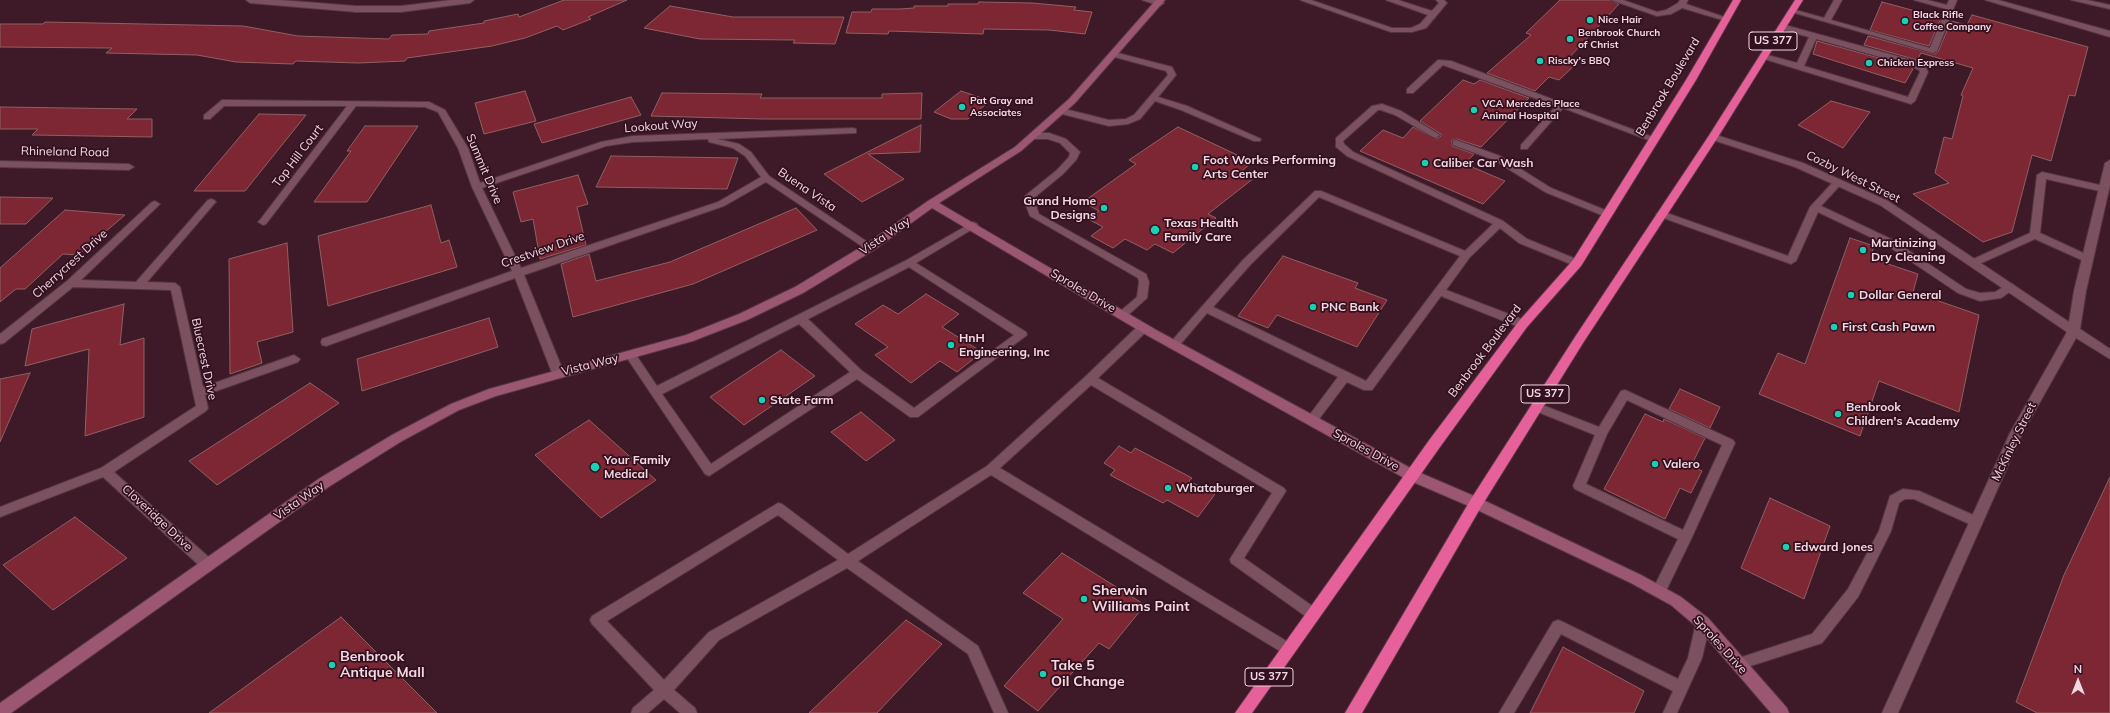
<!DOCTYPE html>
<style>
body{margin:0}
#map{position:relative;width:2110px;height:713px;overflow:hidden;background:#3e1a28;font-family:Mulish,sans-serif}
canvas{display:block}
.north{position:absolute;left:2058px;top:661px;width:40px;height:40px;-webkit-text-stroke:3px #33101f;paint-order:stroke;rotate:0deg;font-size:11px;font-weight:700;line-height:16px;text-align:center;color:#f2d8e1}
.north::after{content:'';display:block;margin:auto;width:14px;height:18px;background:#f2d8e1;clip-path:polygon(50% 0,100% 100%,50% 72%,0 100%)}
</style>
<div id="map">
<canvas width="2110" height="713"></canvas>
<div class="north">N</div>
</div>
<script>
const context = document.querySelector('canvas').getContext('2d');
context.lineJoin = 'round';
function fill(path, color) { context.fillStyle = color; context.fill(path, 'evenodd'); }
const shape = rows => new Path2D(rows.map(r => 'M' + r).join(''));
function strokePath(path, color, width, dash) { context.strokeStyle = color; context.lineWidth = width; context.lineCap = dash ? 'butt' : 'round'; context.setLineDash(dash || []); context.stroke(path); }
function drawText(font, color, halo, rows, align = 'center') {
  context.font = font + ' Mulish,sans-serif'; context.lineWidth = 3.5; context.setLineDash([]); context.textBaseline = 'middle'; context.strokeStyle = halo; context.fillStyle = color; for (const [text, x, y, turn = 0] of rows) {
    context.save(); context.translate(x, y); context.rotate((+turn || 0) * Math.PI / 180); context.textAlign = isNaN(turn) ? turn : align; if (halo) context.strokeText(text, 0, 0); context.fillText(text, 0, 0); context.restore();
  }
}
const building = shape([
 [564,0,627,0,588,17,591,19,563,30,557,26,525,38,492,46,407,58,405,61,358,63,296,61,293,64,236,62,197,55,106,53,112,48,0,47,0,24,43,24,45,22,243,26,298,36,389,39,392,35,428,34,429,31,484,23,484,21,518,14,519,17,564,0],
 [1560,0,1610,0,1619,4,1567,60,1577,63,1559,80,1549,77,1535,91,1487,73,1531,35,1526,33,1560,0],
 [979,2,1032,3,1076,7,1074,10,1092,12,1085,34,1049,30,984,29,983,34,889,31,888,34,846,33,852,12,871,12,872,9,900,9,914,8,914,6,948,6,948,4,978,4,979,2],
 [1882,2,1941,18,1929,46,1870,30,1882,2],
 [670,6,733,17,844,17,835,44,793,43,795,40,700,39,644,28,670,6],
 [1972,15,2088,47,2075,96,2069,95,2051,161,2032,155,2012,232,1983,242,1913,194,1949,183,1935,173,1944,137,1952,139,1963,96,1961,95,1973,68,1921,53,1917,60,1864,45,1868,36,1934,54,1938,52,1951,21,1967,25,1972,15],
 [1817,41,1908,66,1913,69,1905,83,1813,54,1817,41],
 [1463,80,1474,84,1480,80,1529,98,1481,147,1457,139,1452,140,1452,146,1474,154,1465,164,1505,181,1483,204,1360,151,1383,130,1403,138,1413,127,1437,139,1441,136,1441,134,1420,121,1463,80],
 [525,91,536,121,484,134,475,103,525,91],
 [961,91,990,101,968,119,951,119,934,112,961,91],
 [662,93,762,94,760,98,882,98,882,94,922,93,921,119,763,119,651,116,662,93],
 [631,97,641,115,542,143,534,124,631,97],
 [1831,101,1870,112,1843,148,1798,125,1831,101],
 [0,107,137,109,127,119,152,119,152,137,32,135,38,129,0,129,0,107],
 [259,114,306,115,245,191,194,191,259,114],
 [921,125,920,152,868,154,904,179,862,202,824,174,921,125],
 [365,126,418,126,367,202,314,202,351,151,347,151,365,126],
 [1178,127,1252,162,1241,172,1254,178,1208,214,1216,218,1173,253,1155,244,1147,250,1125,239,1113,248,1091,236,1103,227,1088,219,1099,211,1083,202,1136,164,1129,160,1178,127],
 [611,156,738,158,727,189,596,187,611,156],
 [578,175,588,204,577,207,586,245,540,259,533,219,521,222,513,192,578,175],
 [0,197,53,198,26,224,0,224,0,197],
 [431,205,441,243,449,240,457,267,328,306,318,236,431,205],
 [796,208,817,230,693,284,573,317,561,264,589,254,596,281,670,262,796,208],
 [65,210,125,215,78,255,63,254,25,289,16,289,0,302,0,268,65,210],
 [1850,238,1874,246,1870,258,1918,274,1913,292,1979,315,1959,412,1879,381,1860,436,1759,394,1778,353,1805,364,1850,238],
 [287,243,293,332,257,342,262,363,230,374,229,259,287,243],
 [1283,256,1358,283,1355,288,1387,300,1357,347,1277,315,1268,328,1238,316,1283,256],
 [926,294,959,314,942,327,982,352,957,372,940,361,911,383,875,355,888,347,855,324,883,305,898,314,926,294],
 [124,304,120,345,144,338,144,417,85,436,89,349,25,366,32,329,124,304],
 [489,318,498,347,362,391,357,359,489,318],
 [781,350,815,376,744,425,710,397,781,350],
 [30,373,0,442,0,379,30,373],
 [310,383,339,403,217,485,189,461,310,383],
 [1680,389,1720,407,1710,428,1669,409,1680,389],
 [861,412,895,440,866,461,831,432,861,412],
 [1645,414,1663,422,1664,419,1705,438,1691,466,1702,471,1691,493,1680,488,1665,519,1604,489,1645,414],
 [589,420,656,480,601,518,535,455,589,420],
 [1119,446,1131,453,1135,448,1192,478,1189,481,1215,494,1198,517,1167,500,1163,503,1110,475,1115,470,1104,463,1119,446],
 [2110,477,2110,713,2037,713,2016,702,2064,575,2110,477],
 [1770,498,1830,526,1804,599,1741,568,1770,498],
 [75,517,127,558,53,610,3,565,75,517],
 [1062,553,1145,605,1109,649,1099,643,1038,711,1004,686,1063,619,1023,593,1062,553],
 [341,617,437,713,209,713,341,617],
 [906,620,942,644,877,713,809,713,906,620],
 [1563,647,1644,691,1634,713,1530,713,1563,647]
]);
fill(building, '#7c2733');
strokePath(building, '#8e6163', 1);
const lane = shape([
 [1300,0,1311,0,1392,28,1411,28,1420,24,1428,15,1386,0,1398,0,1432,11,1439,3,1436,0,1444,0,1447,3,1426,28,1412,32,1391,32,1300,0],
 [1611,0,1623,0,1657,12,1666,10,1678,3,1680,0,1688,0,1686,4,1730,19,1726,21,1682,8,1671,14,1657,16,1611,0],
 [1834,0,1842,0,1831,20,1930,48,1946,9,1914,0,1927,0,1947,5,1949,0,1957,0,1937,51,1933,53,1788,11,1792,9,1824,18,1834,0],
 [2071,0,2087,0,2110,5,2110,9,2071,0],
 [1779,25,1785,25,1915,61,1925,66,1928,72,1915,101,1911,104,1761,58,1760,56,1764,54,1797,63,1809,37,1779,29,1779,25],
 [1816,39,1909,65,1919,70,1920,72,1908,97,1804,66,1816,39],
 [1111,52,1114,52,1172,67,1176,75,1158,97,1187,106,1261,139,1260,141,1254,141,1181,110,1155,101,1140,119,1128,124,1109,126,1058,113,1058,109,1061,108,1109,120,1126,119,1134,115,1168,75,1166,71,1111,56,1111,52],
 [1438,60,1451,61,1658,139,1657,141,1651,141,1563,108,1527,149,1521,149,1521,145,1556,106,1443,65,1413,93,1407,93,1407,89,1438,60],
 [222,100,429,102,445,110,468,148,480,183,601,142,633,136,853,128,856,129,856,133,717,139,739,144,751,152,769,176,875,247,874,249,866,249,766,182,724,206,524,275,564,373,562,376,554,376,552,373,515,278,326,346,322,345,321,342,322,339,512,271,472,187,458,148,438,112,425,107,356,106,266,224,263,225,258,222,260,220,347,106,224,106,210,119,204,119,204,115,222,100],
 [708,139,709,142,733,148,745,156,761,177,718,202,521,268,482,188,606,146,633,142,708,139],
 [1382,104,1401,111,1440,135,1436,138,1433,137,1395,115,1381,110,1378,110,1343,141,1344,144,1353,152,1503,221,1527,239,1581,261,1582,263,1577,266,1573,265,1519,243,1500,228,1470,257,1446,290,1527,321,1528,324,1527,327,1519,327,1441,296,1372,390,1364,390,1347,382,1316,423,1312,424,1308,423,1306,420,1308,417,1338,377,1207,313,1178,347,1170,347,1169,344,1243,260,1315,191,1321,191,1465,251,1493,224,1347,156,1336,147,1336,138,1372,106,1382,104],
 [1319,197,1460,256,1366,381,1213,307,1251,264,1319,197],
 [1049,133,1066,139,1080,152,1076,160,1063,174,1035,197,1035,203,1039,214,1146,274,1149,282,1147,298,1126,317,1122,318,1117,314,1137,297,1139,282,1138,278,1030,216,1025,203,1025,196,1057,170,1069,157,1070,153,1060,143,1048,139,1033,139,1029,136,1033,133,1049,133],
 [1456,140,1500,156,1551,188,1610,212,1612,214,1607,217,1604,216,1545,192,1494,160,1453,145,1453,141,1456,140],
 [2042,172,2104,186,2109,189,2104,192,2046,179,2040,233,2092,257,2093,259,2092,261,2084,261,2035,239,1977,265,1969,265,1968,263,1969,261,2030,233,2037,175,2042,172],
 [1838,179,1843,182,1821,206,1893,240,1966,289,1980,293,1995,292,2010,283,2014,285,2015,287,2014,289,2001,298,1980,301,1958,293,1885,244,1818,212,1796,261,1791,264,1658,216,1656,214,1661,211,1664,212,1788,256,1810,207,1835,180,1838,179],
 [211,199,214,200,216,202,214,204,147,282,175,283,180,287,203,387,294,355,300,359,298,362,205,395,208,408,206,411,114,472,213,561,214,565,213,569,208,570,203,569,103,477,0,517,0,507,101,468,196,406,171,290,73,287,4,343,0,344,0,334,67,281,152,202,155,201,160,204,81,280,136,282,208,200,211,199],
 [973,222,976,223,978,225,976,227,916,263,1026,332,1027,335,918,417,910,417,857,379,709,476,705,474,625,355,626,352,634,352,657,386,905,261,973,222],
 [909,267,1014,335,914,408,861,370,808,319,909,267],
 [799,324,850,372,711,464,662,394,799,324],
 [1144,323,1149,327,1148,330,1098,378,1284,488,1286,491,1284,494,1244,558,1318,610,1320,614,1318,618,1313,620,1308,618,1231,563,1230,559,1272,493,1091,385,1000,468,1293,645,1295,649,1293,653,1288,655,1283,653,991,475,858,561,978,646,1008,713,994,713,968,654,847,568,719,640,674,690,695,708,697,713,680,713,664,699,648,713,631,713,633,708,654,690,592,624,590,620,592,616,778,503,782,504,848,554,987,466,1086,376,1140,324,1144,323],
 [778,515,838,560,709,632,664,680,607,621,778,515],
 [1625,390,1733,440,1735,443,1692,537,1664,595,1659,597,1654,595,1652,591,1678,539,1575,489,1573,486,1595,435,1533,410,1531,407,1533,404,1537,403,1599,427,1621,391,1625,390],
 [1627,400,1722,445,1683,530,1586,484,1607,434,1627,400],
 [1903,489,1919,491,1980,518,1982,522,1980,526,1976,527,1914,499,1905,499,1899,503,1891,531,1858,597,1822,643,1738,670,1733,668,1731,664,1733,660,1812,634,1848,589,1879,531,1890,496,1903,489],
 [1703,617,1708,619,1710,623,1702,658,1677,713,1663,713,1673,691,1561,634,1514,713,1499,713,1553,622,1558,620,1563,622,1678,679,1688,658,1696,623,1698,619,1703,617]
]);
const street = shape([
 [246,0,280,0,356,6,401,6,451,0,474,0,470,3,401,12,356,12,250,3,246,0],
 [1142,0,1158,0,1164,3,1160,6,1142,0],
 [1985,0,1998,0,2110,31,2110,37,1985,0],
 [1713,134,1803,163,1888,201,2069,322,2074,291,2105,163,2110,160,2110,185,2086,291,2080,329,2110,349,2110,359,2076,338,2022,434,1898,713,1882,713,2010,433,2067,332,1880,205,1795,167,1710,139,1708,137,1713,134],
 [0,161,129,164,134,167,129,170,0,167,0,161]
]);
const secondary = shape([
 [1156,0,1165,0,1075,103,1021,151,939,203,1158,331,1416,471,1481,499,1641,575,1681,597,1708,618,1787,708,1789,713,1771,713,1698,628,1671,605,1631,583,1471,507,1406,479,1150,337,932,208,874,250,803,293,747,320,693,341,496,396,459,410,402,441,330,486,11,713,0,713,0,703,320,478,392,435,451,404,489,389,686,335,739,314,795,287,866,244,928,201,1015,147,1069,99,1156,0]
]);
const highway = shape([
 [1733,0,1741,0,1696,80,1581,266,1527,327,1440,447,1252,713,1235,713,1430,439,1519,321,1573,260,1686,80,1733,0],
 [1795,0,1803,0,1718,137,1583,343,1481,507,1362,713,1345,713,1471,499,1575,337,1708,137,1795,0]
]);
strokePath(lane, '#553643', 2);
strokePath(street, '#553643', 2);
strokePath(secondary, '#553643', 2);
strokePath(highway, '#553643', 2);
fill(lane, '#7b5160');
fill(street, '#7b5160');
fill(secondary, '#9b5671');
fill(highway, '#e66099');
for (const [x, y, r, color] of [
 [1590,20,4,"#10d5b4"],
 [1905,21,4,"#10d5b4"],
 [1570,39,4,"#10d5b4"],
 [1540,61,4,"#10d5b4"],
 [1869,63,4,"#10d5b4"],
 [962,107,4,"#10d5b4"],
 [1474,110,4,"#10d5b4"],
 [1425,163,4,"#10d5b4"],
 [1195,167,4,"#10d5b4"],
 [1104,208,4,"#10d5b4"],
 [1155,230,5,"#10d5b4"],
 [1863,250,4,"#10d5b4"],
 [1851,295,4,"#10d5b4"],
 [1313,307,4,"#10d5b4"],
 [1834,327,4,"#10d5b4"],
 [951,345,4,"#10d5b4"],
 [762,400,4,"#10d5b4"],
 [1838,414,4,"#10d5b4"],
 [1655,464,4,"#10d5b4"],
 [595,467,5,"#10d5b4"],
 [1168,488,4,"#10d5b4"],
 [1786,547,4,"#10d5b4"],
 [1084,599,4,"#10d5b4"],
 [332,665,4,"#10d5b4"],
 [1043,674,4,"#10d5b4"]
]) { const dot = new Path2D(); dot.arc(x, y, r, 0, 2 * Math.PI); context.fillStyle = color; context.fill(dot); strokePath(dot, '#33101f', 1.5); }
drawText('bold 10px', '#f2d8e1', '#33101f', [
 ["Black Rifle",1913,15],
 ["Coffee Company",1913,27],
 ["Nice Hair",1598,20],
 ["Benbrook Church",1578,33],
 ["of Christ",1578,45],
 ["Riscky's BBQ",1548,61],
 ["Chicken Express",1877,63],
 ["Pat Gray and",970,101],
 ["Associates",970,113],
 ["VCA Mercedes Place",1482,104],
 ["Animal Hospital",1482,116]
], 'left');
for (const [x, y, w] of [
 [1773,41,48],
 [1545,394,48],
 [1269,677,48]
]) { const box = new Path2D(); box.roundRect(x - w / 2, y - 9, w, 18, 3); context.fillStyle = '#33101f'; context.fill(box); strokePath(box, '#f2d8e1', 1); }
drawText('bold 11px', '#f2d8e1', null, [
 ["US 377",1773,41],
 ["US 377",1545,394],
 ["US 377",1269,677]
]);
drawText('12px', '#f2d8e1', '#33101f', [
 ["Benbrook Boulevard",1668,87,-59],
 ["Lookout Way",661,126,-4],
 ["Rhineland Road",65,152,1],
 ["Top Hill Court",298,156,-53],
 ["Summit Drive",484,169,67],
 ["Cozby West Street",1853,177,26],
 ["Buena Vista",807,190,34],
 ["Vista Way",885,236,-34],
 ["Crestview Drive",543,250,-19],
 ["Cherrycrest Drive",70,264,-42],
 ["Sproles Drive",1083,291,31],
 ["Benbrook Boulevard",1485,351,-53],
 ["Bluecrest Drive",204,359,78],
 ["Vista Way",590,365,-14],
 ["McKinley Street",2014,442,-64],
 ["Sproles Drive",1366,450,29],
 ["Vista Way",299,501,-35],
 ["Cloveridge Drive",157,518,43],
 ["Sproles Drive",1720,645,48]
]);
drawText('bold 12px', '#f2d8e1', '#33101f', [
 ["Foot Works Performing",1203,160],
 ["Arts Center",1203,174],
 ["Caliber Car Wash",1433,163],
 ["Grand Home",1096,201,"right"],
 ["Designs",1096,215,"right"],
 ["Texas Health",1164,223],
 ["Family Care",1164,237],
 ["Martinizing",1871,243],
 ["Dry Cleaning",1871,257],
 ["Dollar General",1859,295],
 ["PNC Bank",1321,307],
 ["First Cash Pawn",1842,327],
 ["HnH",959,338],
 ["Engineering, Inc",959,352],
 ["State Farm",770,400],
 ["Benbrook",1846,407],
 ["Children's Academy",1846,421],
 ["Your Family",604,460],
 ["Medical",604,474],
 ["Valero",1663,464],
 ["Whataburger",1176,488],
 ["Edward Jones",1794,547]
], 'left');
drawText('bold 14px', '#f2d8e1', '#33101f', [
 ["Sherwin",1092,591],
 ["Williams Paint",1092,607],
 ["Benbrook",340,657],
 ["Antique Mall",340,673],
 ["Take 5",1051,666],
 ["Oil Change",1051,682]
], 'left');
</script>
